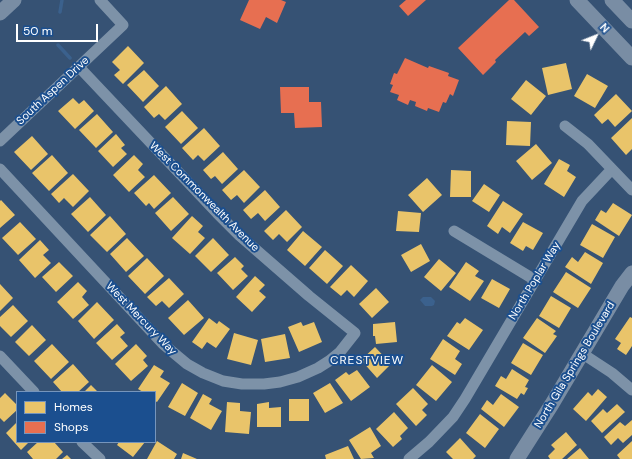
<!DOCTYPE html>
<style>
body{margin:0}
#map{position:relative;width:632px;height:459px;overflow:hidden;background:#365274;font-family:"DM Sans",sans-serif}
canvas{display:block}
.legend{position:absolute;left:16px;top:391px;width:140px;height:52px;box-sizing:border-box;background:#1b4f8f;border:1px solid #7695bc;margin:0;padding:5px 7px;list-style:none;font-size:12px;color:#fff}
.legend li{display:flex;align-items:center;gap:8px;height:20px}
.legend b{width:20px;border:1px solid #7695bc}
.north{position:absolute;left:576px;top:16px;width:40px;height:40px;-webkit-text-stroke:3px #1b4f8f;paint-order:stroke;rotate:47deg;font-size:11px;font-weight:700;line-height:16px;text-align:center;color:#fff}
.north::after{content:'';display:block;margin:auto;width:14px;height:18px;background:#fff;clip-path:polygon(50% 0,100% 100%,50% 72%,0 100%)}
.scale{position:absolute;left:16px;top:24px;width:82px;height:18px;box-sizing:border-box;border:2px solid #fff;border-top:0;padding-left:5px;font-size:12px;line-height:14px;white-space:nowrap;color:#fff;-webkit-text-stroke:3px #1b4f8f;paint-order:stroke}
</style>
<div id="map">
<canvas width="632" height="459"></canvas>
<ul class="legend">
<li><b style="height:11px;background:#e9c46a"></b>Homes</li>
<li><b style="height:11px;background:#e76f51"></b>Shops</li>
</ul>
<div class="north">N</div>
<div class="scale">50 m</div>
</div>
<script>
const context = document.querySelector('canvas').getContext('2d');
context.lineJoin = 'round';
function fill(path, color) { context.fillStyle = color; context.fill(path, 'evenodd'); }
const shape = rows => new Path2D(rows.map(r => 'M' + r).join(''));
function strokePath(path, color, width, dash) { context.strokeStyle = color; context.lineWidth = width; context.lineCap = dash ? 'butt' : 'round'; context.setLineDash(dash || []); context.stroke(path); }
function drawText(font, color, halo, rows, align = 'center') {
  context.font = font + ' "DM Sans",sans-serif'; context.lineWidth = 4; context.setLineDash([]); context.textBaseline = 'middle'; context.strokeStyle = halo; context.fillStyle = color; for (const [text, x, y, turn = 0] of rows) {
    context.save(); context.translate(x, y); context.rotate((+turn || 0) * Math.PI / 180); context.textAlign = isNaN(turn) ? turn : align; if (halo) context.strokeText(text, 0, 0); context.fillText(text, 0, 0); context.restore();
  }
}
fill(shape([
 [423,297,431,297,435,301,434,305,432,306,425,306,420,300]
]), '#3b618d');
fill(shape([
 [128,46,144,63,123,84,114,75,120,70,112,62],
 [566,63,572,89,548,95,542,68],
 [144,70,159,86,143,102,127,85],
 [587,74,608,86,595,108,574,96],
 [526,80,546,96,531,115,511,99],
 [166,86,182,104,165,120,159,114,154,118,144,107],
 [616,94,632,111,615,127,608,119,602,124,594,115],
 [73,98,79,104,84,100,94,111,75,129,58,111],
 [182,111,198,128,181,144,165,127],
 [97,114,113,132,96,148,79,130],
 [632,118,632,149,626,155,611,138],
 [507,121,531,122,530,146,506,145],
 [204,128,220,146,204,161,198,155,193,160,182,148],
 [116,134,125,145,121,148,127,154,113,167,98,151],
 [32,136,48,154,31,170,14,152],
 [536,144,552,163,532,180,516,161],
 [223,152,238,169,222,184,215,176,211,179,203,170],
 [52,155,68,173,49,191,32,173],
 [134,155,143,164,138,170,145,177,129,192,113,175],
 [559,159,570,165,567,171,576,177,564,197,544,184],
 [244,170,260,187,244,203,237,195,231,200,222,190],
 [451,170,471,171,471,197,450,197],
 [73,174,89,191,73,207,64,198,59,203,51,194],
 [154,175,171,193,154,209,149,203,146,206,134,193],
 [427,178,442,195,423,212,408,195],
 [484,184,500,195,489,212,472,201],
 [265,190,280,207,265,221,258,213,251,219,243,210],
 [90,197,106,215,88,232,71,214],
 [173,197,189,214,171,231,155,213],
 [1,200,15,215,0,228,0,201],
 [503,201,523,214,510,233,502,227,498,234,487,226],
 [613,203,632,215,619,236,595,220,601,210,606,213],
 [286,210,302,227,287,242,279,234,273,240,264,231],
 [398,211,421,213,419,232,396,231],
 [110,216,126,234,107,252,90,235],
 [192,216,203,226,198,232,205,238,190,254,172,238],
 [20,222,36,239,18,255,2,238],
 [523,222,543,233,533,250,526,246,523,251,510,243],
 [592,224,615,237,603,258,580,245],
 [303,231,322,247,305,266,287,250],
 [127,238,144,256,126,272,110,254],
 [213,238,229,255,211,272,195,256],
 [40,240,49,250,43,255,51,263,35,278,19,260],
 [421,244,430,261,411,272,401,255],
 [325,250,343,266,327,284,309,268],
 [585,252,603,263,591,284,565,267,572,257,578,262],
 [235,257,244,266,241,269,248,276,233,290,217,273],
 [147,258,164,276,145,294,128,276],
 [439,259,456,273,441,291,424,277],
 [59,262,73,276,56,292,42,277],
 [466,262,479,271,475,276,484,281,470,301,449,287],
 [351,265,368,281,354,297,347,290,341,296,330,287],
 [566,272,591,288,578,308,553,292],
 [255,276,265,285,259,291,266,297,252,312,236,297],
 [169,278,184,294,169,308,162,301,156,306,147,297],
 [492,279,510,289,499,308,481,298],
 [78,282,87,291,82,297,89,305,73,319,57,302],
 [0,284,13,298,0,311],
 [376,288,389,302,372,318,359,304],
 [551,296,571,308,559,328,539,316],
 [188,300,204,318,184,335,168,318],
 [97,302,114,320,94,339,78,321],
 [13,305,28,321,11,337,0,326,0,317],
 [630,317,632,318,632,346,626,355,617,349,621,343,615,339],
 [209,318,217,324,219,321,230,329,216,348,207,342,202,349,192,342],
 [465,318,483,330,469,350,447,336,457,322,460,324],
 [537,318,556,331,553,334,557,336,545,353,523,338],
 [301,322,303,326,314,322,322,342,299,352,288,327],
 [395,322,397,342,376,344,375,336,373,336,373,324],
 [117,324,125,333,120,337,128,346,112,360,96,343],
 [32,325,46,340,29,356,15,342],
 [234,333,258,340,251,365,227,359],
 [285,334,290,358,265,362,261,339],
 [443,339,460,351,455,359,462,364,455,375,430,359],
 [523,343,543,355,531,375,511,363],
 [52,344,69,362,51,379,34,361],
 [136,344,147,356,143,360,148,366,131,381,115,364],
 [375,347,391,364,377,378,361,360],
 [73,364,89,382,78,392,62,392,53,382],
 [154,365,164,371,160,377,170,383,157,402,155,401,155,392,143,392,138,389],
 [432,365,452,382,436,401,416,385],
 [512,369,529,380,525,387,528,388,524,395,521,393,517,399,495,386,501,376,506,379],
 [357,370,370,387,351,401,335,380,346,372,349,375],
 [182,383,198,393,185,416,168,407],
 [330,383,343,403,325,413,313,393],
 [91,385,98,392,84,392],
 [413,388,428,404,422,410,427,415,416,426,396,404],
 [598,389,607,397,586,421,573,409,588,392,592,396],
 [5,393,17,405,17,410,4,422,0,418,0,398],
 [203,394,212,399,209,404,222,411,211,430,190,418],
 [501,394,519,407,504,427,481,409,487,400,493,405],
 [289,399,309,399,309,421,289,421],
 [227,402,240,403,240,411,251,412,249,434,225,432],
 [269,402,269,408,281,407,281,427,257,427,257,404],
 [617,404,625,412,602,433,591,421,603,409,607,413],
 [394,412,408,428,400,436,402,439,393,447,376,429],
 [480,414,499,429,485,448,466,433],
 [632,420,632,435,623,443,618,438,611,445,604,437,620,422,625,426],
 [17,422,17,442,29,442,21,450,6,433],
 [370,427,381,446,371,453,374,458,361,459,349,440],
 [566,432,577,445,562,459,550,459,548,456,555,449,551,445],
 [460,438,476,456,473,459,453,459,446,452],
 [157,441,177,454,174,459,147,459],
 [632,441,632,459,620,459,617,455],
 [38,442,54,442,63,452,56,459,33,459,27,452],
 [119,442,145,442,133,457,117,445],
 [348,446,354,459,326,459,325,455],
 [580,448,589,459,567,459],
 [183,453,197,459,181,459],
 [67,455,71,459,62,459]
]), '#e9c46a');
fill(shape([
 [249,0,281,0,286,2,277,23,266,17,260,29,240,20],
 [406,0,426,0,408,16,399,6],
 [509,0,514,0,539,27,529,36,525,32,495,60,496,62,483,75,458,48],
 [405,58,428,68,429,66,449,73,448,76,459,80,453,96,450,94,446,103,443,102,439,112,428,108,427,111,415,106,416,102,410,100,408,105,397,100,399,95,390,92,393,85,390,84,394,73,397,74],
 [280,87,309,87,309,102,321,102,322,127,295,128,294,113,281,113]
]), '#e76f51');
strokePath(shape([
 [60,12,62,0],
 [58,45,70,58]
]), '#3b618d', 3.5);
strokePath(shape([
 [565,126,588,144,632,190],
 [0,141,123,25,100,0],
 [0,169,163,344,187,364,203,373,223,381,242,384,264,384,280,382,298,377,318,368,329,361,340,352,355,333,309,296,239,235,217,213,79,67],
 [454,231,535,280],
 [583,354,612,373,632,390],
 [0,356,34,392],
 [82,442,100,459],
 [409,459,429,442,453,417,465,399,582,201,612,169]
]), '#7d92a8', 11);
strokePath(shape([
 [577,0,632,58],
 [612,0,632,21],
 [0,13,14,0],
 [517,459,552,404,622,286,632,273]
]), '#798da4', 15);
drawText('11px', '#fff', '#1b4f8f', [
 ["South Aspen Drive",53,91,-43],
 ["West Commonwealth Avenue",204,197,45],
 ["North Poplar Way",535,281,-59],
 ["West Mercury Way",141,319,46],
 ["North Gila Springs Boulevard",575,365,-59]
]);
context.letterSpacing = '1px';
drawText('12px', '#fff', '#1b4f8f', [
 ["CRESTVIEW",367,361]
]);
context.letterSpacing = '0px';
</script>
